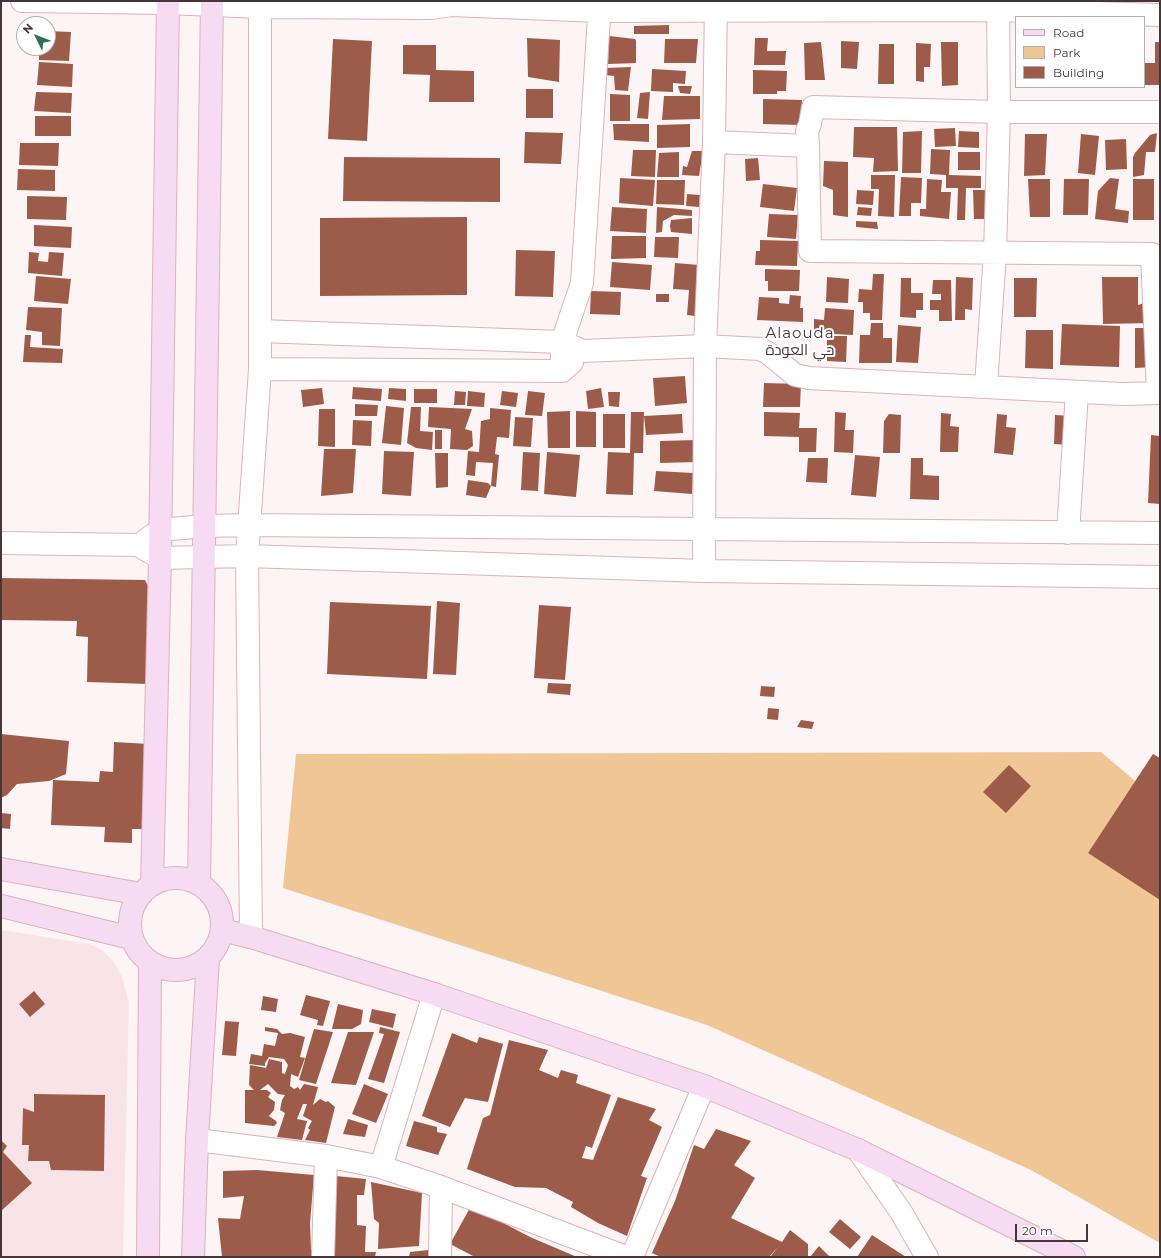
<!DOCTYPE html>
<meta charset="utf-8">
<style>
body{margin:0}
#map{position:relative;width:1161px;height:1258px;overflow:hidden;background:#fdf4f5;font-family:Montserrat,sans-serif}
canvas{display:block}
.frame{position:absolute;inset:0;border:2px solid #463539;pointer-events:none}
.legend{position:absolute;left:1015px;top:16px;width:130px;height:72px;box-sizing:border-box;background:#fff;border:1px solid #b5aeb0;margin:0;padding:5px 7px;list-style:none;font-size:12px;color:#463539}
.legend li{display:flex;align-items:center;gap:8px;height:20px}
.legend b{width:20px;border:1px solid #b5aeb0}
.north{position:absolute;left:16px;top:16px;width:40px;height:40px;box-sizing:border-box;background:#fff;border:1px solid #b5aeb0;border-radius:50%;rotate:313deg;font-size:11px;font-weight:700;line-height:16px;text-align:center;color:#463539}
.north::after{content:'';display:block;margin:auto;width:14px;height:18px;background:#336e57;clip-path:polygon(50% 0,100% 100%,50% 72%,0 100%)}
.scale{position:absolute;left:1015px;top:1224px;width:73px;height:18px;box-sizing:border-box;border:2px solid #463539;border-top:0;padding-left:5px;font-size:12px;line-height:14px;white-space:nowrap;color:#463539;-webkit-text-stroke:3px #fff;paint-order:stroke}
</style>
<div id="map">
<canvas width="1161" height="1258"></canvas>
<div class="frame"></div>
<ul class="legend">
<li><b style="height:5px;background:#f7dbf3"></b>Road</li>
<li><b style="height:11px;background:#f1c695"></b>Park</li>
<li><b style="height:11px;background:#9d5c49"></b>Building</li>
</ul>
<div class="north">N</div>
<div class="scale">20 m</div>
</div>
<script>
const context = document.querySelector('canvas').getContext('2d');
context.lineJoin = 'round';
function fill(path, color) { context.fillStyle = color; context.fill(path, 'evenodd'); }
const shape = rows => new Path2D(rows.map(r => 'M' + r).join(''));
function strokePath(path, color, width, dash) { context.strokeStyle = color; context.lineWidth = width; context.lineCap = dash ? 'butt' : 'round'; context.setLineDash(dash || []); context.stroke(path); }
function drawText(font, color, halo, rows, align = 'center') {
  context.font = font + ' Montserrat,Cairo,sans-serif'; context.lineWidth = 4; context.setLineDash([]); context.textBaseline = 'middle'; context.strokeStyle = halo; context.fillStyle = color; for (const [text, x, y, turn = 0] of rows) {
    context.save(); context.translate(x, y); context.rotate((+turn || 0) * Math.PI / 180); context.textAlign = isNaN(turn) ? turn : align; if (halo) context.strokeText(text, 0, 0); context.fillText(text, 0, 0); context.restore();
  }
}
fill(shape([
 [1,930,89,944,102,950,114,962,122,977,129,1003,123,1257,1,1257]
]), '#f8e4e8');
fill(shape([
 [1101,752,1160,802,1160,1243,1031,1170,707,1025,283,888,296,754]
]), '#f1c695');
fill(shape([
 [669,25,669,34,634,34,634,26],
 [48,31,71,32,69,61,39,60,39,55,34,54,35,48,48,48],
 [609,36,635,39,636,41,636,63,608,64],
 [527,38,560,40,559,82,528,77],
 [755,38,768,38,767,51,786,51,785,65,754,65],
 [333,39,372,41,367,141,328,139],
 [665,39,698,39,696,63,664,63],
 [841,41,859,42,857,69,841,68],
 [821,42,825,80,805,80,804,43],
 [941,42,958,42,958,85,942,86],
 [1155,42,1160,42,1160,85,1144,85,1144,63,1155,63],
 [916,43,931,44,930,67,924,67,924,82,916,81],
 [879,44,894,44,894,84,878,84],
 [403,45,436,45,436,70,474,71,474,102,429,102,430,75,403,74],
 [39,62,73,64,72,87,37,85],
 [631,67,628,91,615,90,614,76,605,75,606,68],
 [652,69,686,71,685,84,673,83,673,92,651,91],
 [753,70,787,71,786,91,777,91,777,94,753,94],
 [678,86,692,86,690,94,680,93],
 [526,89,553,89,553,118,526,118],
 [36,92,72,93,71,113,34,111],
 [650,92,648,119,637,118,640,93],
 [610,94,630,95,630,121,610,121],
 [664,96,700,96,700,119,662,120],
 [763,99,802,100,801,125,763,124],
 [35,116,71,116,71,136,35,136],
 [613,124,649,124,649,142,614,140],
 [690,124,690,147,657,148,657,125],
 [854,127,897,127,898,171,873,172,874,158,853,157],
 [955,128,956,146,935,147,934,129],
 [922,131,921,173,902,173,903,132],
 [959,131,979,132,979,148,958,147],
 [525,132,563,133,561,164,524,163],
 [1157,133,1155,152,1146,152,1144,175,1133,177,1133,157,1135,153,1150,135],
 [1025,134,1047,134,1045,175,1024,176],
 [1081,134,1099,136,1095,175,1078,173],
 [1126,139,1127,169,1106,170,1105,140],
 [20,143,59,143,58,166,19,165],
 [931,149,950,150,949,175,981,176,981,188,966,188,965,220,957,220,958,188,946,188,946,175,930,174],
 [633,150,656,150,655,177,631,176],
 [692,151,703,151,699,176,682,175,683,166,687,167],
 [679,152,679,177,657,177,659,153],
 [958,152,980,152,980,170,958,170],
 [344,157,500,158,500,202,343,201],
 [758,158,760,180,746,181,745,159],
 [824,161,848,162,848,217,833,215,833,190,823,186],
 [18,169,55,170,55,191,17,190],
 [871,175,895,175,894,217,878,216,879,189,871,189],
 [901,177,922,178,921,203,911,203,911,216,899,216],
 [620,178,655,180,653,206,619,203],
 [1110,178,1119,179,1115,209,1129,211,1128,223,1095,219,1098,191],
 [927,179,942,180,941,192,951,192,949,219,920,216,920,209,926,209],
 [1028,179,1050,179,1050,217,1030,217],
 [1064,179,1089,179,1088,215,1063,215],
 [1133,179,1154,179,1154,220,1133,220],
 [657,180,685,180,684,205,656,204],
 [763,184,797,188,794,211,760,207],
 [857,190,874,191,873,205,856,204],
 [973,190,985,190,985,219,974,219],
 [687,194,700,195,699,207,686,206],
 [27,196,67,197,66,220,27,219],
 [612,207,647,209,646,233,610,231],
 [657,207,692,210,692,216,674,215,663,221,662,232,656,233],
 [858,207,872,208,871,216,857,215],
 [769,214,798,215,796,239,767,237],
 [467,217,467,295,320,296,320,218],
 [692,218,692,234,671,232,670,226,671,220],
 [856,221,877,222,878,229,856,227],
 [34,225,72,227,71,248,34,246],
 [612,236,646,236,646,258,611,259],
 [655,237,679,237,678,258,654,257],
 [760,240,798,241,797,266,755,265,756,251,760,251],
 [516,250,555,251,553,297,515,296],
 [29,252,39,253,38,261,48,262,49,252,64,253,62,276,28,273],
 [612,262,652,265,650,290,610,287],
 [675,263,699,265,695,316,687,315,689,290,673,289],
 [765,269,800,270,799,291,768,291,768,281,765,281],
 [873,274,884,274,882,320,870,320,870,313,863,313,863,302,858,302,859,289,872,290],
 [36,276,71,279,68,304,34,301],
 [827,277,849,279,848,303,826,302],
 [956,277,973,278,972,310,965,309,965,320,955,320],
 [1102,277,1138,277,1138,305,1150,301,1151,323,1103,324],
 [901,278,911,278,911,293,923,293,923,310,916,310,916,318,900,317],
 [1014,278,1037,278,1036,317,1014,317],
 [933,280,951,280,952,321,939,321,939,310,930,310,930,300,941,300,941,294,932,294],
 [591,291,621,292,620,315,590,314],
 [656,294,669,294,669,302,656,302],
 [790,295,801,296,800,308,803,308,803,322,757,320,759,297,779,298,779,303,789,304],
 [28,307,62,308,60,346,42,345,42,332,26,330],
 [825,308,854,310,853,335,814,333,814,319,824,320],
 [871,323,883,323,883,338,892,338,892,363,859,363,860,335,870,335],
 [1062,324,1120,326,1119,367,1060,365],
 [898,325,921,327,918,363,896,362],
 [1135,328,1152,328,1153,367,1135,368],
 [1026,330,1053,330,1053,369,1025,368],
 [25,335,31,335,30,347,63,349,62,363,23,362],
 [827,336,847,336,846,362,827,361],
 [685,376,687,403,655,406,653,378],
 [764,383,801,384,800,407,763,407],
 [353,387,382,389,381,401,352,399],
 [322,388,324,404,303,407,301,390],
 [389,388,406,389,406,401,388,399],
 [601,388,604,407,588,409,586,391],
 [414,389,437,389,437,403,414,403],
 [455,391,466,392,465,405,454,405],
 [468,391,485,393,484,407,467,406],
 [502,391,518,393,516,407,500,405],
 [528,391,545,393,542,416,525,415],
 [608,392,620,392,619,407,609,406],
 [355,404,378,405,377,416,355,416],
 [386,406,404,408,401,445,382,443],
 [411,407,421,407,420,431,433,432,432,450,416,448,407,443],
 [429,407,472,409,465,429,472,431,473,446,467,450,450,449,451,429,428,427],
 [490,408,511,410,509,438,497,437,495,454,499,455,496,487,491,486,493,463,476,462,475,476,466,475,468,451,479,452,481,421,490,419],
 [319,409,335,409,335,447,318,446],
 [570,411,570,448,548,448,547,412],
 [576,411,596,412,596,447,576,447],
 [631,412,644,412,643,453,634,453,633,495,606,494,608,452,630,453],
 [764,412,800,413,799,428,817,428,816,452,799,452,799,437,764,436],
 [835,412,846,413,845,430,854,430,853,453,834,452],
 [941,413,951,414,950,426,959,427,958,452,940,452],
 [603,414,625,414,625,448,603,448],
 [682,414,683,433,646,435,644,416],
 [889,414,901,415,900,453,883,453,884,421],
 [997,414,1007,415,1006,427,1016,428,1013,455,994,453],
 [1055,415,1071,416,1070,445,1054,444],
 [515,417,533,418,531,447,513,446],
 [353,420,372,421,371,446,352,445],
 [435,430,442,430,442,449,435,449],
 [1151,435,1160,436,1160,504,1148,503],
 [697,440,697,462,660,463,660,441],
 [324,449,356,449,353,493,321,496],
 [384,451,414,452,411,496,382,494],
 [523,452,540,453,538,491,521,490],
 [547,452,580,455,576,497,544,494],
 [435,453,448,453,448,487,436,488],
 [855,455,880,457,876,497,851,495],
 [808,458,828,458,827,483,806,482],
 [911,458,923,458,923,475,939,476,939,500,910,499],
 [656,471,693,473,692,494,654,491],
 [468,480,488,483,491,486,486,498,466,495],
 [1,578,145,580,151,592,149,684,87,682,88,637,76,636,77,621,1,620],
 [437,601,460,603,456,675,433,674],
 [330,602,431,606,427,679,327,674],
 [539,605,571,607,565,680,534,678],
 [548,683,571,684,570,695,547,693],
 [761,686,775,687,774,697,760,696],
 [768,708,779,709,778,720,767,719],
 [801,720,814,722,812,729,797,727],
 [1,734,69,741,66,774,49,781,17,784,7,795,1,798],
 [114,742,149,744,145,829,132,829,132,843,104,842,105,827,51,825,53,780,99,782,100,771,113,772],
 [1153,754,1160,758,1160,900,1088,853],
 [1009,765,1031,786,1006,813,983,792],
 [1,813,11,814,10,829,1,828],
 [34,991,45,1004,30,1017,19,1004],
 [306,995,330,1001,323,1026,317,1025,318,1020,300,1015],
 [263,996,278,999,276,1012,261,1010],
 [338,1004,363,1010,361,1024,352,1029,332,1029],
 [372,1009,396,1014,393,1028,369,1022],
 [225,1021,239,1022,236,1056,222,1055],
 [265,1027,277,1029,282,1034,290,1033,305,1037,300,1057,305,1058,298,1077,291,1074,290,1086,294,1089,298,1087,300,1090,304,1084,318,1087,313,1105,320,1099,326,1102,328,1101,335,1107,326,1143,305,1140,310,1130,308,1128,312,1121,303,1116,307,1104,303,1104,297,1119,307,1121,302,1140,277,1137,285,1113,280,1110,282,1100,285,1095,278,1094,268,1084,260,1090,267,1090,271,1093,268,1097,275,1102,274,1110,269,1116,276,1121,277,1123,274,1126,245,1123,245,1090,254,1090,249,1085,250,1065,266,1068,269,1059,282,1062,282,1073,285,1074,288,1065,284,1059,269,1057,265,1063,265,1066,249,1064,251,1054,262,1056,264,1044,275,1046,278,1033,265,1031],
 [380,1027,400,1032,384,1083,368,1079,384,1034,379,1033],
 [314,1029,333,1032,316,1084,299,1080],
 [348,1032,374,1032,356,1085,331,1083],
 [452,1033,477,1043,479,1037,503,1044,488,1102,465,1098,450,1127,422,1116],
 [509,1040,548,1050,539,1070,558,1078,561,1070,578,1075,576,1083,611,1095,592,1148,586,1146,582,1158,593,1160,618,1097,656,1109,649,1120,662,1127,641,1176,647,1178,627,1236,598,1223,571,1207,573,1202,546,1188,515,1187,467,1169,483,1118,490,1115],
 [364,1084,388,1094,376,1123,352,1114],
 [34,1094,105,1095,104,1171,51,1170,49,1161,28,1161,29,1145,22,1145,23,1108,34,1112],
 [348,1119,368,1125,365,1137,343,1134],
 [414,1121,437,1127,437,1132,447,1134,438,1155,406,1146],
 [716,1129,751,1141,734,1165,755,1178,731,1218,782,1242,790,1230,808,1244,808,1257,770,1257,778,1247,769,1257,661,1257,652,1253,675,1201,694,1145,704,1149],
 [1,1140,7,1146,3,1152,32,1183,1,1211],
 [257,1170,314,1175,310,1223,311,1250,319,1252,319,1257,222,1257,218,1218,240,1219,244,1196,223,1198,223,1171],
 [336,1176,366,1179,364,1195,357,1195,357,1225,366,1226,365,1252,376,1252,375,1257,333,1257,330,1221,335,1222],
 [371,1182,422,1193,419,1246,378,1249,379,1223,374,1219],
 [471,1206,530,1237,577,1257,475,1257,450,1244],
 [840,1219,861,1237,850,1249,829,1232],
 [872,1235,906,1257,857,1257],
 [819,1246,830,1257,810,1257],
 [429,1250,428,1257,409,1257,410,1252]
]), '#9d5c49');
const street = shape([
 [22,1,168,3,260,7,431,8,451,5,600,11,998,10,1160,15],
 [714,142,808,146,807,131,810,124,813,107,999,112,1160,112],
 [808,146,810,251,1152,254,1160,260],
 [1152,254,1158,393],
 [260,331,562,342,583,351,705,346,760,349,768,353,795,375,809,378,1122,394,1160,393],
 [260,369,562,371,572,362],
 [562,371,562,342,582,283,600,1],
 [986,386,995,253,999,112,998,1],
 [1068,533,1077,392],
 [146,540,160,530,205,526,249,525,1160,533],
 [1,543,138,545,160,558,247,556,704,571,1160,577],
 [704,571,705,346,714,142,716,1],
 [251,937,247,556,260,369,260,1],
 [197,1140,326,1156,381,1167,441,1187,626,1257],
 [858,1150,901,1212,927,1257],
 [381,1167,434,994],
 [323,1257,326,1156],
 [440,1257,441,1187],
 [632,1257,704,1086]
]);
const secondary = shape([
 [1,869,141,894],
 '130 924a46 46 0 1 1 92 0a46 46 0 1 1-92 0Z',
 [199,884,212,1],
 [152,885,160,558,168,1],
 [1,906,131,938],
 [222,930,251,937,434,994,704,1086,858,1150,1074,1257],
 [148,1257,150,963],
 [193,1257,197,1140,208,958]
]);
strokePath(street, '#dbb3bb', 24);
strokePath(secondary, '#dbb3bb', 24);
strokePath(street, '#fff', 22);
strokePath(secondary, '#f7dbf3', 22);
context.letterSpacing = '1px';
drawText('15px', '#463539', '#fff', [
 ["Alaouda",800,334],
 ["حي العودة",800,351]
]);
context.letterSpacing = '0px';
</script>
